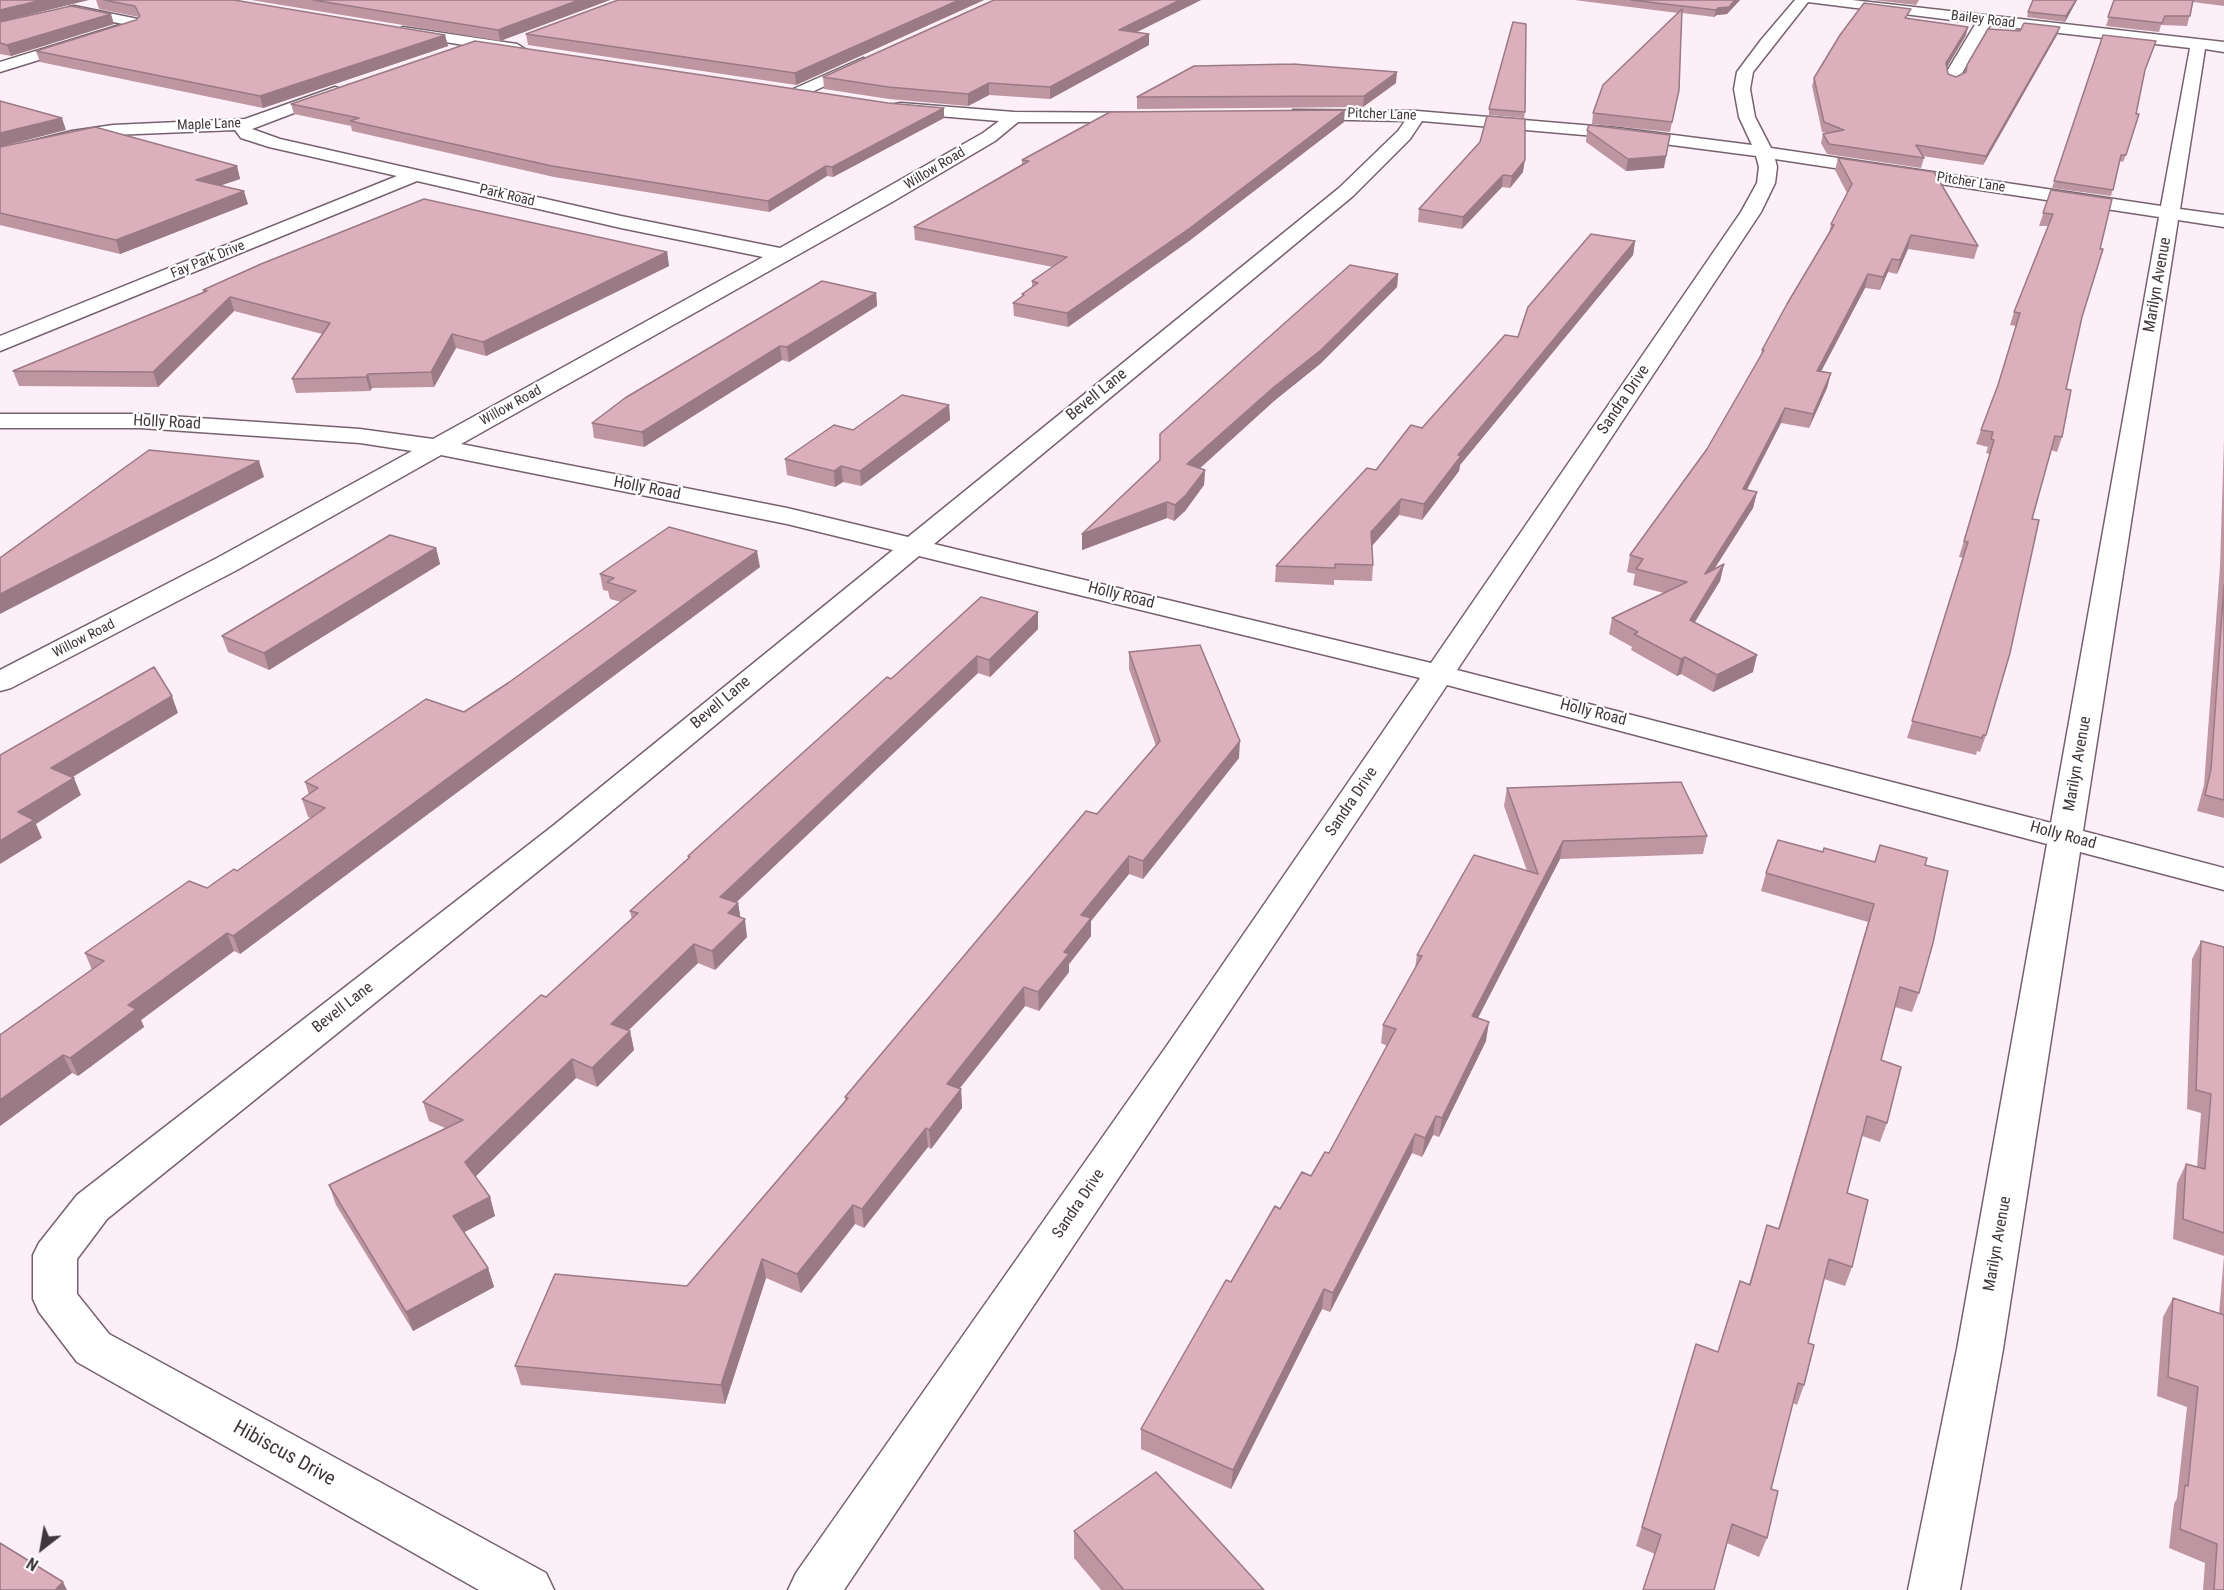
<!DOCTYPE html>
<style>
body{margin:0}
#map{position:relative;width:2224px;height:1590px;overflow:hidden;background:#fdeff8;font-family:"Roboto Condensed",sans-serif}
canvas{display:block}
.north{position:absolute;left:12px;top:1518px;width:60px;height:60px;-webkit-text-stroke:4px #fff;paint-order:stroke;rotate:211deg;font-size:16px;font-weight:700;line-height:24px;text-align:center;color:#3f363c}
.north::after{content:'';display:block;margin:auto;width:21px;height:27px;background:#3f363c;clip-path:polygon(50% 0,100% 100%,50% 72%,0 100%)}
</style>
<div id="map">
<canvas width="2224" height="1590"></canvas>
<div class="north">N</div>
</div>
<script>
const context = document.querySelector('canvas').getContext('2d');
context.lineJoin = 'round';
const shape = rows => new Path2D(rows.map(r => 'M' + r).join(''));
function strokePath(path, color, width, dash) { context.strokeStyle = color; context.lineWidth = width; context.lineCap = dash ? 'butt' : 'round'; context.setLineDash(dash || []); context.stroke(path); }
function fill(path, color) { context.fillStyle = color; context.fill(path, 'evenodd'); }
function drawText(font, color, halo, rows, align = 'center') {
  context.font = font + ' "Roboto Condensed",sans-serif'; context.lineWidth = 4.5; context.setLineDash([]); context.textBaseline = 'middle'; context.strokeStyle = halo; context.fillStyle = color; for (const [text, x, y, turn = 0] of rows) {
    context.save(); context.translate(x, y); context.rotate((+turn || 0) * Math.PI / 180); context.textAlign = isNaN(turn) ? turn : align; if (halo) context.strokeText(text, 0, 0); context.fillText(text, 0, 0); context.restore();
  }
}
const minor = shape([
 [1795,0,1852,0,2224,42,2224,52,2205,49,2180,209,2224,215,2224,227,2178,220,2083,831,2224,868,2224,890,2080,852,2003,1349,1960,1590,1908,1590,1957,1349,2047,844,1447,685,844,1590,788,1590,796,1573,1168,1044,1420,678,919,556,578,839,107,1219,77,1259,77,1294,109,1334,546,1573,554,1590,479,1590,77,1362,39,1312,33,1299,33,1255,39,1243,77,1195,554,825,893,550,787,524,441,455,237,570,11,688,0,691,0,670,217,558,412,451,360,443,140,428,0,428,0,414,140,414,360,429,433,439,763,257,621,228,417,181,0,351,0,336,397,176,269,147,241,138,235,130,113,135,72,141,0,159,0,149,72,131,113,125,245,119,335,87,341,89,343,92,341,95,252,129,280,139,621,216,780,248,983,133,999,121,901,113,893,108,895,104,901,103,1014,112,1152,113,1154,117,1152,121,1146,122,1018,122,995,141,892,202,461,444,787,508,908,537,1339,188,1398,131,1405,121,1299,119,1293,118,1291,114,1293,110,1417,111,1618,128,1752,145,1739,117,1734,89,1737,72,1761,40,1795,0],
 [1808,2,1976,23,1946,73,1948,82,1954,84,1962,79,1962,73,1990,25,2190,48,2161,206,1771,148,1755,117,1750,89,1753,72,1808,2],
 [1422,121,1618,138,1756,156,1759,167,1757,183,1741,212,1431,663,934,544,1353,196,1410,139,1422,121],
 [1775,159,2159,217,2051,823,1457,670,1761,212,1775,183,1777,167,1775,159],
 [74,6,138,19,141,26,139,29,0,72,0,62,123,24,69,13,67,10,69,7,74,6],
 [403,27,517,44,525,49,517,54,398,34,396,31,403,27],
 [863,58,869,60,871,63,869,66,803,96,791,96,789,93,791,90,863,58]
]);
strokePath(minor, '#76626f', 3);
fill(minor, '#fff');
fill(shape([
 [96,0,234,0,445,35,448,46,263,108,40,62,36,51,136,20,139,17,99,9],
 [251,0,610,0,500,41],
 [984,0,796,85,528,45,526,34],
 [994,0,1201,0,1137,32,1149,34,1149,45,1050,99,989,95,968,106,889,99,824,89,823,77],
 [1574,0,1740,0,1727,14,1717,15,1714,17,1682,13,1679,90,1670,132,1592,124,1593,113,1678,13],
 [1872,0,1919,0,1916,5],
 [2077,0,2065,22,2027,17,2028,12],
 [2114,0,2224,0,2224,6,2193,2,2187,26,2161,25,2159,32,2106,26],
 [1909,17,1908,19,1966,35,1947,67,1948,74,1956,77,1965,73,1967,65,2020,31,2060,27,2057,35,1983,165,1922,156,1924,158,1921,168,1827,154,1821,143,1823,134,1826,133,1822,132,1812,86,1814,78],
 [0,22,114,24,11,56,0,54],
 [2103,35,2145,71,2126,155,2123,162,2120,161,2111,196,2052,188],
 [1396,83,1363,107,1137,109,1137,97],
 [888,103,944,108,944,118,833,177,827,176,769,212,554,177,352,131,351,126,294,114,291,104],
 [1489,109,1525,112,1524,118,1489,115],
 [1344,122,1189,241,1068,327,1014,316,1013,303,1022,296,1022,294,1032,287,1032,281,1053,267,915,240,914,227,1022,164,1022,160],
 [1587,130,1664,168,1626,171,1586,142],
 [1480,142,1523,172,1510,188,1502,187,1462,229,1418,222,1419,209],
 [0,147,237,166,240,179,220,185,248,204,120,254,0,225],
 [1838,158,1978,246,1974,259,1908,249,1897,274,1888,272,1880,290,1865,288,1821,371,1831,373,1827,388,1809,428,1781,423,1747,490,1757,492,1753,508,1714,569,1724,564,1720,581,1695,622,1753,672,1713,692,1681,674,1677,676,1631,650,1632,647,1609,634,1612,618,1664,593,1633,585,1635,574,1627,572,1630,555,1707,449,1761,355,1762,350,1829,234,1831,224,1847,193,1835,170],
 [2051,190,2082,317,2066,389,2062,437,2057,452,2051,450,2032,519,1986,735,1980,752,1977,751,1976,755,1907,738,1964,558,1959,557,1990,454,1986,453,1988,447,1976,444,1981,430,1998,386,2016,326,2010,325,2014,312,2048,226,2039,226],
 [1635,241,1633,255,1460,465,1459,471,1422,520,1399,515,1372,546,1373,565,1372,581,1334,580,1334,585,1275,582,1276,566,1376,470,1422,428,1518,337],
 [667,252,669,266,486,356,456,348,434,387,372,388,370,391,296,393,292,379,322,334,234,311,158,387,19,386,13,371,203,292,203,290],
 [1398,274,1397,287,1320,364,1274,401,1200,468,1205,470,1204,485,1185,511,1174,521,1167,518,1082,550,1082,534],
 [876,293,877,306,789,362,782,360,644,447,594,438,592,423],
 [949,405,950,420,861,486,843,482,835,487,787,475,785,459,853,430],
 [2224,439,2224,818,2197,811,2204,785,2220,567],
 [436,548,440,564,269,670,228,652,222,636],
 [760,567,240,954,234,951,141,1020,144,1027,78,1076,72,1073,0,1126,0,1035,92,970,85,953,207,888,237,871,311,818,308,817,302,799,309,795,305,782,464,712,508,683,621,602,610,599,608,591,603,590,600,574],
 [1038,629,990,677,978,673,736,902,738,903,740,917,747,937,715,970,698,963,628,1031,630,1031,634,1050,597,1087,576,1078,475,1177,490,1197,495,1216,464,1232,488,1268,494,1287,413,1331,336,1205,329,1185,445,1128,429,1121,423,1102,546,997,632,919,630,911,688,858,688,856,891,679],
 [1129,652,1239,758,1143,879,1129,874,1091,921,1091,936,1069,964,1069,972,1039,1011,1025,1006,960,1088,961,1089,962,1108,931,1149,928,1147,864,1228,855,1224,801,1293,766,1278,725,1404,521,1385,515,1366,687,1286,845,1101,845,1097,1097,814,1156,746,1129,669],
 [1507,788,1707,836,1703,854,1560,859,1478,1018,1486,1041,1439,1137,1433,1135,1422,1157,1412,1153,1330,1312,1322,1309,1231,1489,1141,1449,1141,1429,1231,1282,1280,1209,1311,1176,1329,1153,1387,1046,1381,1043,1383,1025,1415,968,1417,955,1527,871,1504,806],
 [1823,852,1875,862,1925,865,1919,993,1912,1012,1895,1007,1881,1060,1887,1123,1880,1142,1862,1136,1847,1193,1852,1267,1845,1286,1824,1279,1808,1343,1804,1385,1797,1405,1793,1403,1771,1489,1767,1538,1759,1557,1727,1543,1655,1554,1636,1546,1696,1344,1718,1352,1749,1284,1767,1225,1778,1229,1868,922,1761,891,1766,873],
 [2201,941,2224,947,2224,1590,2203,1590,2205,1563,2169,1548,2174,1504,2177,1498,2187,1407,2157,1396,2163,1317,2173,1298,2219,1314,2224,1256,2173,1239,2177,1183,2186,1164,2197,1167,2201,1113,2187,1109,2192,959],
 [1074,1531,1264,1590,1101,1590,1074,1558]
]), '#bd96a2');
fill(shape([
 [42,0,89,0,0,22,0,10],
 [579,0,610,0,500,41,498,30],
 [959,0,984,0,796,85,795,73],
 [1180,0,1201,0,1119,41,1119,30],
 [1735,0,1740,0,1727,14,1717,15,1714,17,1716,10,1718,8],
 [2076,0,2077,0,2065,22,2066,16],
 [111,14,114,24,11,56,7,45],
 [1968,27,1966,35,1944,72,1946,63],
 [2060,27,2057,35,1983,165,1986,156],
 [1149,34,1149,45,1050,99,1050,87],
 [445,35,448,46,263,108,260,96],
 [1397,72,1396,83,1363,107,1364,96],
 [989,83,989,95,968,106,968,94],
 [944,108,944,118,833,177,832,167],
 [1345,110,1344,122,1189,241,1068,327,1067,313],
 [62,118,66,130,0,147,0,133],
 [1670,135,1664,168,1626,171,1628,159],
 [1525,160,1523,172,1510,188,1512,176],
 [237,166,240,179,199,193,196,180],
 [826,166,827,176,769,212,768,201],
 [1503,175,1502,187,1462,229,1463,217],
 [244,191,248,204,120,254,116,240],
 [1911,235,1908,249,1897,274,1900,260],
 [1635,241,1633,255,1460,465,1459,471,1422,520,1424,504,1458,455],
 [667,252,669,266,486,356,483,342],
 [1892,259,1888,272,1880,290,1883,277],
 [1398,274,1397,287,1320,364,1274,401,1187,480,1187,464],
 [1868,274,1865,288,1814,385,1817,371],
 [876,293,877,306,789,362,787,347],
 [230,297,234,311,158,387,153,372],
 [452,334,456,348,434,387,431,372],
 [780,346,782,360,644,447,642,432],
 [1831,373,1827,388,1809,428,1813,414],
 [368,374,372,388,370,391,366,377],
 [949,405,950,420,861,486,860,471],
 [1785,408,1781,423,1739,504,1743,489],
 [259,461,264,477,0,614,0,594],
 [841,466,843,482,835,487,834,471],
 [1205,470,1204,485,1185,511,1174,521,1175,505],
 [1757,492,1753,508,1701,590,1705,574],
 [1401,499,1399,515,1370,548,1371,532],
 [1167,502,1167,518,1082,550,1082,534],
 [436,548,440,564,269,670,264,653],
 [757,551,760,567,240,954,233,936],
 [1724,564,1720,581,1686,636,1690,620],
 [1038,612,1038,629,990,677,989,660],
 [1757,655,1753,672,1713,692,1717,675],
 [977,656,978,673,723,915,720,897],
 [1685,657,1681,674,1677,676,1681,659],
 [172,696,178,713,58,786,51,768],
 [1240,741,1239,758,1143,879,1143,861],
 [74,778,81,795,36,824,42,838,0,864,0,841,18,812],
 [1563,841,1560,859,1469,1035,1472,1016],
 [1129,856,1129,874,1091,921,1091,936,1069,964,1069,972,1039,1011,1038,992,1064,952,1081,915],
 [738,903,741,921,728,913],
 [745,919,747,937,715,970,712,951],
 [227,933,234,951,141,1020,144,1027,78,1076,70,1058,128,1005],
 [694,944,698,963,615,1043,611,1024],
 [1024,987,1025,1006,948,1103,947,1084],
 [1489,1022,1486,1041,1439,1137,1442,1118],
 [630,1031,634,1050,597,1087,592,1068],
 [63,1055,72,1073,0,1126,0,1100],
 [572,1059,576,1078,471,1181,465,1162],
 [961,1089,962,1108,931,1149,929,1130],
 [1436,1116,1433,1135,1422,1157,1425,1138],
 [926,1128,928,1147,864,1228,862,1209],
 [1415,1134,1412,1153,1330,1312,1333,1293],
 [490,1197,495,1216,459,1235,453,1216],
 [853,1205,855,1224,801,1293,797,1274],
 [762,1259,766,1278,725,1404,721,1385],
 [488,1268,494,1287,413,1331,406,1312],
 [1324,1289,1322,1309,1231,1489,1233,1470],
 [63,1582,67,1590,57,1590,56,1589]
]), '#9a7a84');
const building = shape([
 [0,0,42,0,0,10,0,0],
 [104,0,234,0,445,35,260,96,36,51,136,20,140,16,135,6,104,0],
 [313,0,579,0,498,30,313,0],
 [618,0,959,0,795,73,526,34,618,0],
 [994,0,1180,0,1119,30,1149,34,1050,87,989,83,968,94,888,87,823,77,994,0],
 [1631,0,1735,0,1729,7,1718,8,1716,10,1631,0],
 [2033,0,2076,0,2066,16,2028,12,2033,0],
 [2114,0,2193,0,2190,16,2165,16,2162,23,2108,17,2114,0],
 [1864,3,1911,9,1905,18,1968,27,1946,63,1948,74,1956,77,1966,72,1967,65,1988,29,2020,31,2024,23,2060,27,1986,156,1916,145,1924,158,1829,144,1823,134,1844,130,1824,122,1814,78,1840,35,1864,3],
 [71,6,111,14,7,45,0,43,0,22,71,6],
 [1682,9,1679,90,1672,122,1593,113,1603,85,1682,9],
 [1513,22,1526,24,1525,112,1489,109,1513,22],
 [2103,35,2156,41,2145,70,2136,114,2139,114,2126,155,2121,155,2113,190,2054,181,2103,35],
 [475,41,888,103,944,108,832,167,826,166,768,201,552,166,350,121,359,118,291,104,475,41],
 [1293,64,1397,72,1364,96,1137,97,1194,66,1293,64],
 [0,101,62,118,0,133,0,101],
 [1345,110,1190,228,1067,313,1013,303,1024,295,1022,294,1038,283,1032,281,1067,257,914,227,1029,161,1022,160,1110,112,1345,110],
 [1487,116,1525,119,1525,160,1512,176,1503,175,1463,217,1419,209,1480,142,1487,116],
 [1589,125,1670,135,1666,156,1628,159,1587,130,1589,125],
 [95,127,237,166,196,180,244,191,116,240,0,213,0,147,95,127],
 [1838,158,1934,172,1978,246,1911,235,1900,260,1892,259,1883,277,1868,274,1817,371,1831,373,1813,414,1785,408,1743,489,1757,492,1705,574,1724,564,1690,620,1757,655,1717,675,1685,657,1681,659,1634,634,1638,632,1612,618,1687,582,1636,569,1643,559,1630,555,1707,449,1764,350,1762,350,1787,304,1834,225,1831,224,1852,184,1838,158],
 [2051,190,2112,199,2100,249,2103,249,2082,317,2066,389,2071,390,2062,437,2055,436,2032,519,2039,520,2010,653,1986,735,1983,735,1982,738,1912,721,1968,542,1964,541,1994,440,1991,439,1993,432,1981,430,1998,385,2020,313,2014,312,2053,214,2043,213,2051,190],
 [424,199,667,252,483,342,452,334,431,372,368,374,366,377,292,379,330,323,230,297,153,372,13,371,207,291,203,290,261,264,424,199],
 [1591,234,1635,241,1458,455,1461,456,1424,504,1401,499,1371,532,1373,565,1335,564,1335,568,1276,566,1367,468,1376,470,1411,425,1422,428,1505,335,1518,337,1528,307,1591,234],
 [1350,265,1398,274,1321,350,1274,387,1187,464,1205,470,1186,495,1175,505,1167,502,1082,534,1160,460,1160,434,1350,265],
 [822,281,876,293,787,347,780,346,642,432,592,423,625,398,822,281],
 [902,395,949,405,860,471,841,466,834,471,785,459,834,425,853,430,902,395],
 [149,450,259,461,0,594,0,558,149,450],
 [669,527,757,551,233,936,227,933,128,1005,136,1009,70,1058,63,1055,0,1100,0,1035,104,961,85,953,189,881,207,888,234,869,237,871,325,808,302,799,318,788,305,782,426,699,464,712,508,683,636,591,607,582,614,578,600,574,669,527],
 [390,535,436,548,264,653,222,636,390,535],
 [2224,585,2224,800,2205,795,2211,769,2224,585],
 [981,597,1038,612,989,660,977,656,720,897,738,903,728,913,745,919,712,951,694,944,611,1024,630,1031,592,1068,572,1059,465,1162,490,1197,453,1216,488,1268,406,1312,329,1185,463,1120,423,1102,541,995,546,997,638,913,630,911,690,857,688,856,887,677,891,679,981,597],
 [1200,645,1240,741,1143,861,1129,856,1081,915,1091,918,1064,952,1069,954,1038,992,1024,987,947,1084,961,1089,929,1130,926,1128,862,1209,853,1205,797,1274,762,1259,721,1385,515,1366,555,1274,687,1286,848,1098,845,1097,1086,811,1097,814,1160,741,1129,652,1200,645],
 [154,667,172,696,51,768,74,778,18,812,34,820,0,841,0,755,154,667],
 [1681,782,1707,836,1563,841,1472,1016,1489,1022,1442,1118,1436,1116,1425,1138,1415,1134,1333,1293,1324,1289,1233,1470,1141,1429,1226,1280,1231,1282,1275,1206,1280,1209,1302,1172,1311,1176,1325,1152,1329,1153,1396,1029,1383,1025,1422,956,1417,955,1474,855,1538,874,1507,788,1681,782],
 [1778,840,1823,852,1824,848,1875,862,1880,845,1927,858,1925,865,1948,871,1933,943,1919,993,1900,987,1881,1060,1901,1067,1887,1123,1867,1116,1847,1193,1868,1200,1852,1267,1829,1259,1808,1343,1814,1345,1804,1385,1798,1383,1771,1489,1778,1491,1767,1538,1732,1524,1714,1590,1643,1590,1661,1535,1642,1527,1696,1344,1718,1352,1740,1281,1750,1285,1767,1225,1779,1229,1874,904,1766,873,1778,840],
 [2201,941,2224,947,2224,1233,2183,1219,2186,1164,2205,1169,2211,1094,2196,1090,2201,941],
 [2173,1298,2224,1315,2224,1590,2214,1590,2217,1544,2180,1529,2185,1485,2188,1486,2198,1387,2168,1377,2173,1298],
 [1156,1472,1264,1590,1124,1590,1074,1531,1156,1472],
 [0,1543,63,1582,56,1589,58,1590,0,1590,0,1543]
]);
fill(building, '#dcafbc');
strokePath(building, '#9a7a84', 1.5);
drawText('14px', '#3f363c', '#fff', [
 ["Bailey Road",1983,20,7],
 ["Pitcher Lane",1382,115,2],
 ["Maple Lane",209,125,-2],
 ["Willow Road",935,169,-31],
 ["Pitcher Lane",1971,183,9],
 ["Park Road",507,196,13],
 ["Fay Park Drive",208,260,-22],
 ["Willow Road",511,406,-29],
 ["Willow Road",84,639,-27]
]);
drawText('16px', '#3f363c', '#fff', [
 ["Marilyn Avenue",2158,285,-80],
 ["Bevell Lane",1097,395,-39],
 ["Sandra Drive",1624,400,-56],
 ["Holly Road",167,423,3],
 ["Holly Road",647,489,11],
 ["Holly Road",1121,596,14],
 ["Bevell Lane",721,703,-40],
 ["Holly Road",1593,713,14],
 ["Marilyn Avenue",2078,764,-80],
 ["Sandra Drive",1352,802,-56],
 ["Holly Road",2063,836,15],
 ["Bevell Lane",343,1008,-38],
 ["Sandra Drive",1079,1204,-56],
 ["Marilyn Avenue",1998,1244,-80]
]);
drawText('20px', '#3f363c', '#fff', [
 ["Hibiscus Drive",284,1454,29]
]);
</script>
